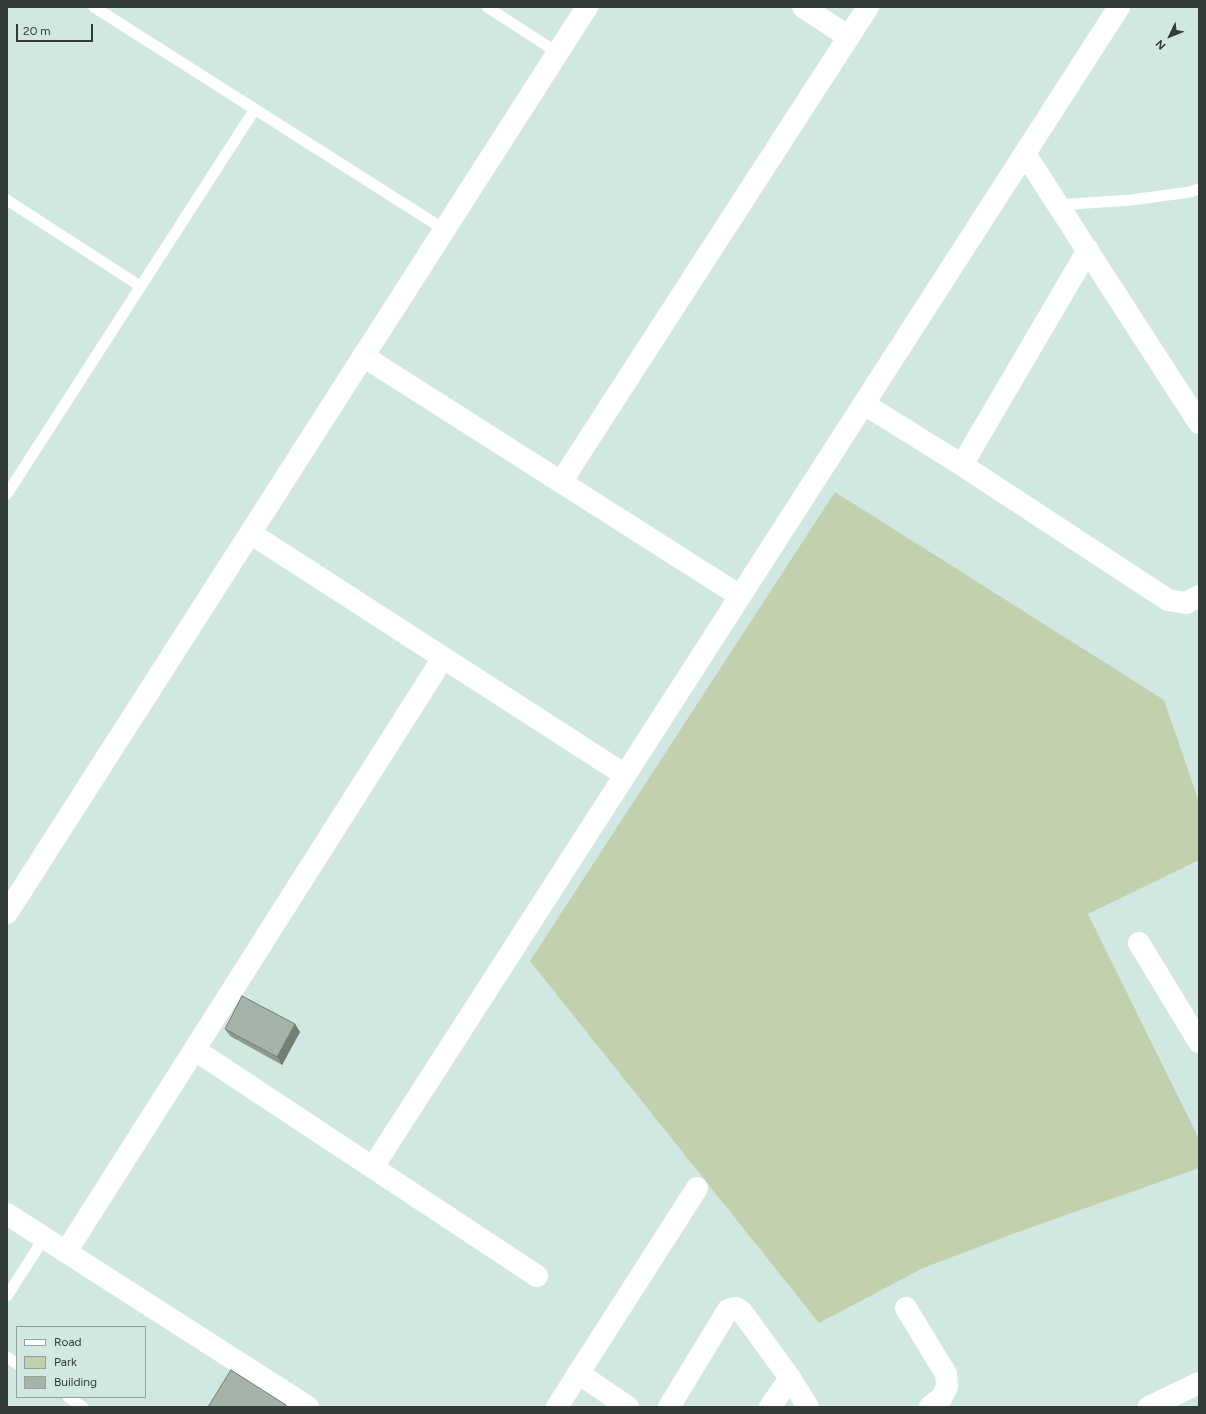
<!DOCTYPE html>
<style>
body{margin:0}
#map{position:relative;width:1206px;height:1414px;overflow:hidden;background:#d1e7e1;font-family:Figtree,sans-serif}
canvas{display:block}
.frame{position:absolute;inset:0;border:8px solid #343c3a;pointer-events:none}
.legend{position:absolute;left:16px;top:1326px;width:130px;height:72px;box-sizing:border-box;background:#d1e7e1;border:1px solid #92a39e;margin:0;padding:5px 7px;list-style:none;font-size:12px;color:#343c3a}
.legend li{display:flex;align-items:center;gap:8px;height:20px}
.legend b{width:20px;border:1px solid #92a39e}
.north{position:absolute;left:1150px;top:16px;width:40px;height:40px;-webkit-text-stroke:3px #d1e7e1;paint-order:stroke;rotate:227deg;font-size:11px;font-weight:700;line-height:16px;text-align:center;color:#343c3a}
.north::after{content:'';display:block;margin:auto;width:14px;height:18px;background:#343c3a;clip-path:polygon(50% 0,100% 100%,50% 72%,0 100%)}
.scale{position:absolute;left:16px;top:24px;width:77px;height:18px;box-sizing:border-box;border:2px solid #343c3a;border-top:0;padding-left:5px;font-size:12px;line-height:14px;white-space:nowrap;color:#343c3a;-webkit-text-stroke:3px #d1e7e1;paint-order:stroke}
</style>
<div id="map">
<canvas width="1206" height="1414"></canvas>
<div class="frame"></div>
<ul class="legend">
<li><b style="height:5px;background:#fff"></b>Road</li>
<li><b style="height:11px;background:#c3d0ad"></b>Park</li>
<li><b style="height:11px;background:#a5b4a8"></b>Building</li>
</ul>
<div class="north">N</div>
<div class="scale">20 m</div>
</div>
<script>
const context = document.querySelector('canvas').getContext('2d');
context.lineJoin = 'round';
function fill(path, color) { context.fillStyle = color; context.fill(path, 'evenodd'); }
const shape = rows => new Path2D(rows.map(r => 'M' + r).join(''));
function strokePath(path, color, width, dash) { context.strokeStyle = color; context.lineWidth = width; context.lineCap = dash ? 'butt' : 'round'; context.setLineDash(dash || []); context.stroke(path); }
fill(shape([
 [835,492,1164,700,1199,802,1199,860,1088,914,1199,1139,1199,1168,1018,1232,923,1268,819,1323,530,961]
]), '#c3d0ad');
strokePath(shape([
 [94,7,445,230],
 [487,7,558,53],
 [7,200,140,286],
 [1058,205,1131,200,1190,192,1199,189],
 [7,494,255,109],
 [7,1296,44,1238],
 [7,1357,17,1364],
 [68,1397,83,1407]
]), '#fff', 11);
strokePath(shape([
 [803,7,849,37],
 [1025,154,1199,423],
 [363,356,740,596],
 [864,404,962,465,1168,600,1186,603,1199,596],
 [962,465,1088,250],
 [561,482,868,7],
 [250,533,625,775],
 [7,913,587,7],
 [1139,943,1199,1042],
 [195,1050,537,1276],
 [373,1167,1119,7],
 [66,1252,443,658],
 [906,1308,946,1374,947,1387,942,1397,930,1407],
 [578,1373,628,1407],
 [557,1407,697,1188],
 [669,1407,728,1310,736,1308,742,1312,790,1378,808,1407],
 [770,1407,790,1378],
 [1149,1407,1199,1383]
]), '#fff', 22);
strokePath(shape([
 [7,1214,308,1407]
]), '#fff', 22);
fill(shape([
 [295,1024,300,1032,282,1065,230,1036,225,1029]
]), '#8e9b90');
fill(shape([
 [295,1024,300,1032,282,1065,277,1057]
]), '#747e76');
const building = shape([
 [242,996,295,1024,277,1057,225,1029,242,996],
 [231,1370,286,1405,285,1407,208,1407,231,1370]
]);
fill(building, '#a5b4a8');
strokePath(building, '#747e76', 1);
</script>
